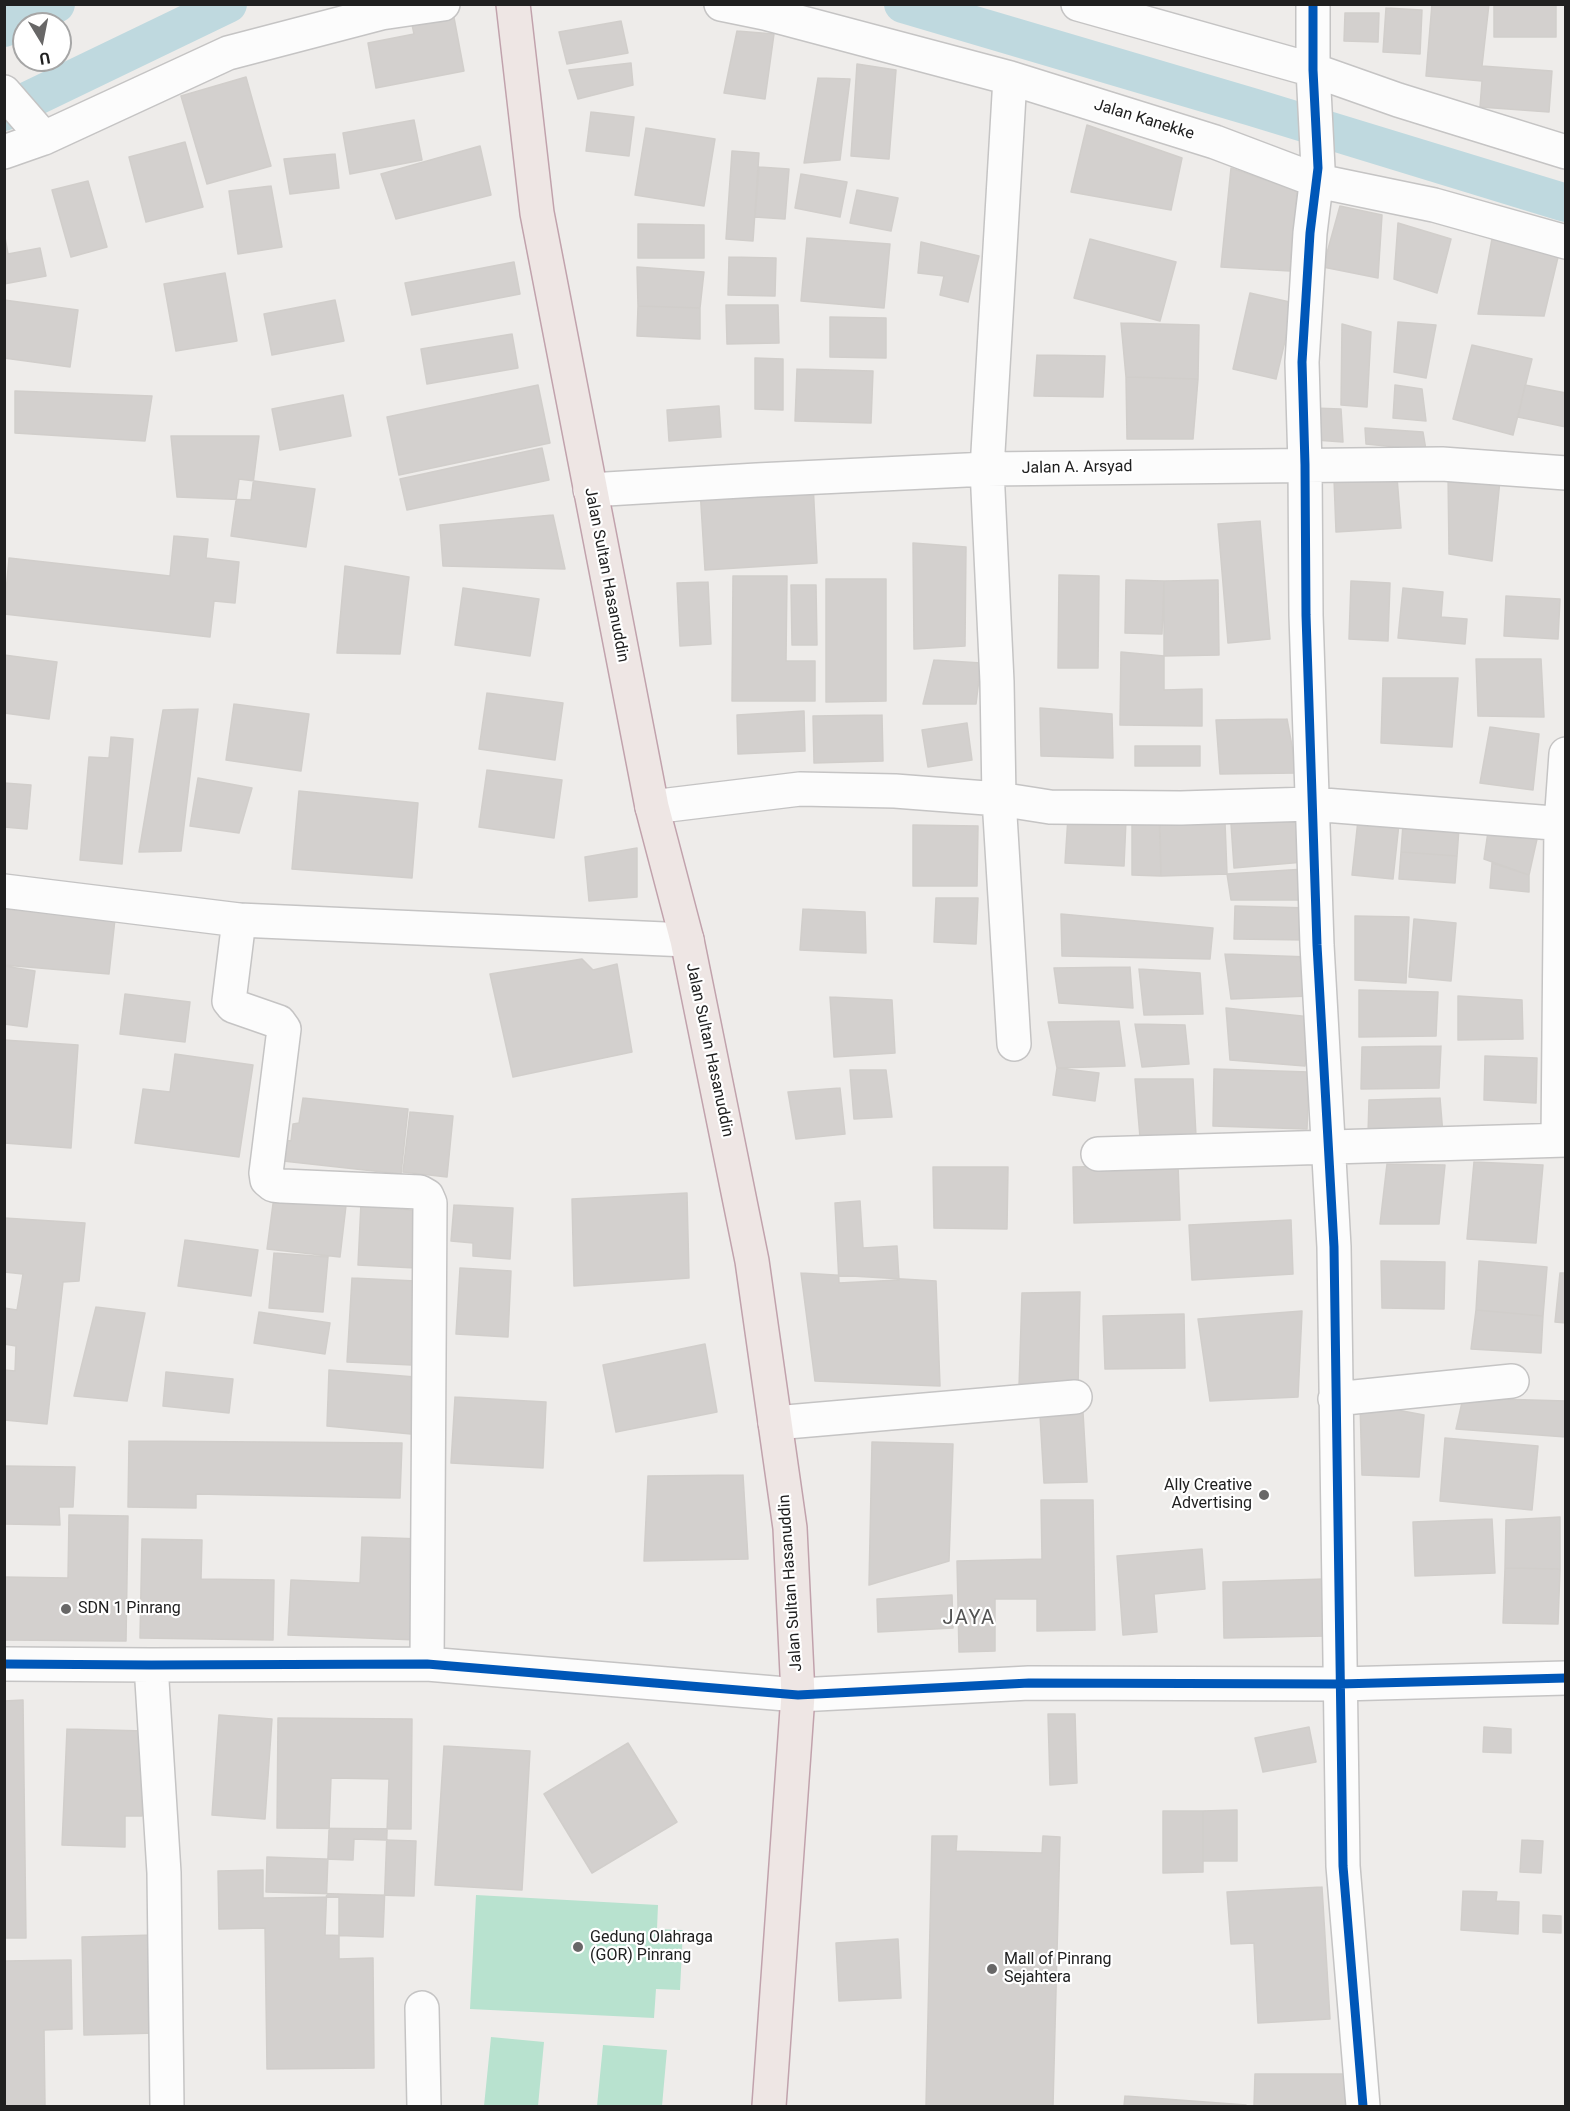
<!DOCTYPE html>
<style>
body{margin:0}
#map{position:relative;width:1570px;height:2111px;overflow:hidden;background:#eeecea;font-family:Roboto,sans-serif}
canvas{display:block}
.frame{position:absolute;inset:0;border:6px solid #202020;pointer-events:none}
.north{position:absolute;left:12px;top:12px;width:60px;height:60px;box-sizing:border-box;background:#fff;border:2px solid #a6a6a6;border-radius:50%;rotate:170deg;font-size:16px;font-weight:700;line-height:24px;text-align:center;color:#202020}
.north::after{content:'';display:block;margin:auto;width:21px;height:27px;background:#686767;clip-path:polygon(50% 0,100% 100%,50% 72%,0 100%)}
</style>
<div id="map">
<canvas width="1570" height="2111"></canvas>
<div class="frame"></div>
<div class="north">U</div>
</div>
<script>
const context = document.querySelector('canvas').getContext('2d');
context.lineJoin = 'round';
function fill(path, color) { context.fillStyle = color; context.fill(path, 'evenodd'); }
const shape = rows => new Path2D(rows.map(r => 'M' + r).join(''));
function strokePath(path, color, width, dash) { context.strokeStyle = color; context.lineWidth = width; context.lineCap = dash ? 'butt' : 'round'; context.setLineDash(dash || []); context.stroke(path); }
function drawText(font, color, halo, rows, align = 'center') {
  context.font = font + ' Roboto,sans-serif'; context.lineWidth = 4.5; context.setLineDash([]); context.textBaseline = 'middle'; context.strokeStyle = halo; context.fillStyle = color; for (const [text, x, y, turn = 0] of rows) {
    context.save(); context.translate(x, y); context.rotate((+turn || 0) * Math.PI / 180); context.textAlign = isNaN(turn) ? turn : align; if (halo) context.strokeText(text, 0, 0); context.fillText(text, 0, 0); context.restore();
  }
}
fill(shape([
 [476,1895,658,1905,657,1929,683,1930,680,1990,656,1989,654,2018,470,2009],
 [491,2037,544,2042,538,2106,484,2106],
 [603,2045,667,2050,662,2106,597,2106]
]), '#b8e2cf');
strokePath(shape([
 [903,4,1252,107,1566,203],
 [4,28,56,4],
 [4,112,228,4]
]), '#bfd9df', 38);
const building = shape([
 [1432,4,1489,4,1482,66,1552,71,1549,112,1480,107,1482,81,1426,76,1432,4],
 [1494,4,1556,4,1556,37,1494,37,1494,4],
 [452,7,464,71,376,88,368,43,414,34,410,15,452,7],
 [1386,8,1422,10,1420,54,1383,52,1386,8],
 [1345,13,1379,13,1378,42,1344,41,1345,13],
 [621,21,628,53,567,64,559,32,621,21],
 [737,31,774,34,765,99,724,93,737,31],
 [631,63,633,85,578,99,569,70,631,63],
 [857,64,896,70,889,159,851,156,857,64],
 [246,77,271,166,207,184,181,96,246,77],
 [818,78,850,79,840,160,804,163,818,78],
 [591,112,634,117,629,156,586,151,591,112],
 [414,120,422,160,350,174,343,133,414,120],
 [1087,125,1182,158,1171,210,1071,192,1087,125],
 [646,128,715,139,704,206,635,195,646,128],
 [185,142,203,207,146,222,129,157,185,142],
 [480,146,491,195,396,219,381,174,480,146],
 [732,151,759,153,753,241,726,239,732,151],
 [335,154,339,188,290,194,284,159,335,154],
 [759,167,789,169,785,219,755,217,759,167],
 [1231,168,1297,191,1290,271,1221,267,1231,168],
 [801,174,847,182,840,217,795,208,801,174],
 [88,181,107,247,71,257,52,190,88,181],
 [271,186,282,247,238,254,229,191,271,186],
 [857,190,898,198,891,231,850,223,857,190],
 [1340,206,1382,215,1378,278,1323,267,1340,206],
 [1398,223,1451,239,1437,293,1394,279,1398,223],
 [638,224,704,225,704,258,638,258,638,224],
 [4,232,8,254,40,248,46,276,4,284,4,232],
 [807,238,890,244,884,308,801,301,807,238],
 [1090,239,1176,262,1160,321,1074,298,1090,239],
 [1492,239,1559,253,1544,316,1478,314,1492,239],
 [921,242,979,256,968,302,940,295,944,276,918,273,921,242],
 [729,257,776,258,775,296,728,295,729,257],
 [514,262,520,294,412,315,405,283,514,262],
 [637,267,704,272,700,308,638,306,637,267],
 [225,273,237,341,176,351,164,284,225,273],
 [1250,293,1294,303,1276,379,1233,369,1250,293],
 [4,300,78,310,70,367,4,358,4,300],
 [335,300,344,341,272,355,264,314,335,300],
 [726,305,778,305,779,343,727,344,726,305],
 [638,306,700,308,700,339,637,336,638,306],
 [830,317,886,318,886,358,830,357,830,317],
 [1398,322,1436,325,1426,378,1394,372,1398,322],
 [1121,323,1199,325,1198,379,1126,377,1121,323],
 [1342,324,1371,332,1367,407,1341,405,1342,324],
 [512,334,518,368,427,384,421,349,512,334],
 [1472,345,1532,359,1513,435,1453,419,1472,345],
 [1037,355,1105,356,1103,397,1034,396,1037,355],
 [755,358,783,359,783,410,755,409,755,358],
 [797,369,873,371,871,423,795,421,797,369],
 [1126,377,1198,379,1193,439,1127,439,1126,377],
 [538,385,550,443,399,475,387,417,538,385],
 [1395,385,1422,389,1426,421,1393,418,1395,385],
 [1525,385,1566,393,1566,427,1518,417,1525,385],
 [15,391,152,396,145,441,15,433,15,391],
 [343,395,351,436,280,450,272,409,343,395],
 [719,406,721,437,669,441,667,410,719,406],
 [1313,408,1341,409,1343,442,1315,440,1313,408],
 [1365,428,1423,432,1426,450,1366,444,1365,428],
 [171,436,259,436,251,500,177,497,171,436],
 [542,448,549,480,407,510,400,479,542,448],
 [1448,472,1500,480,1492,561,1449,554,1448,472],
 [1397,477,1401,528,1336,532,1334,479,1397,477],
 [239,479,315,489,306,547,231,536,239,479],
 [813,482,817,563,705,570,700,489,813,482],
 [553,515,565,569,443,566,440,525,553,515],
 [1260,521,1270,639,1228,643,1218,524,1260,521],
 [174,536,208,539,206,558,239,562,235,603,214,601,210,637,4,614,9,558,170,576,174,536],
 [913,543,966,547,965,646,914,649,913,543],
 [345,566,409,577,400,654,337,653,345,566],
 [1059,575,1099,576,1098,668,1058,668,1059,575],
 [733,576,787,576,786,661,815,661,815,701,732,701,733,576],
 [826,579,886,579,886,701,826,702,826,579],
 [1126,580,1164,581,1162,634,1125,633,1126,580],
 [1218,580,1219,655,1164,656,1164,581,1218,580],
 [1351,581,1390,583,1388,641,1349,639,1351,581],
 [708,582,711,644,680,646,677,583,708,582],
 [791,585,816,585,817,645,792,645,791,585],
 [463,588,539,599,530,656,455,645,463,588],
 [1403,588,1443,592,1441,617,1467,619,1465,644,1398,638,1403,588],
 [1506,596,1560,599,1558,639,1504,636,1506,596],
 [1121,652,1164,656,1164,690,1202,689,1202,726,1120,725,1121,652],
 [4,655,57,662,49,719,4,713,4,655],
 [1476,659,1541,659,1544,717,1478,716,1476,659],
 [934,660,981,663,976,704,923,704,934,660],
 [1383,678,1458,678,1452,747,1381,743,1383,678],
 [487,693,563,703,555,760,479,749,487,693],
 [234,704,309,714,301,771,226,760,234,704],
 [1040,708,1112,714,1113,758,1041,756,1040,708],
 [198,709,181,851,139,852,163,710,198,709],
 [804,711,805,751,738,754,737,715,804,711],
 [882,715,883,761,814,763,813,716,882,715],
 [1287,719,1297,773,1220,774,1216,720,1287,719],
 [967,723,972,760,928,767,922,730,967,723],
 [1490,727,1539,734,1533,790,1480,783,1490,727],
 [111,737,133,739,122,864,80,860,89,757,109,758,111,737],
 [1135,746,1200,746,1200,766,1135,766,1135,746],
 [487,770,562,780,554,838,479,827,487,770],
 [198,778,252,788,239,833,190,826,198,778],
 [4,783,31,785,27,829,4,827,4,783],
 [299,791,418,803,412,878,292,869,299,791],
 [1230,809,1302,815,1304,862,1234,868,1230,809],
 [1159,812,1161,876,1132,875,1132,813,1159,812],
 [1068,817,1126,820,1124,866,1065,863,1068,817],
 [1358,820,1399,824,1393,879,1352,875,1358,820],
 [1225,822,1227,874,1161,876,1160,824,1225,822],
 [1403,824,1459,828,1457,856,1401,852,1403,824],
 [913,825,978,826,977,886,913,886,913,825],
 [1489,825,1539,830,1529,875,1484,859,1489,825],
 [637,848,637,897,589,901,585,857,637,848],
 [1401,852,1457,856,1455,883,1399,879,1401,852],
 [1492,863,1529,875,1529,892,1490,888,1492,863],
 [1305,869,1309,900,1231,900,1227,874,1305,869],
 [936,898,978,898,976,944,934,942,936,898],
 [1235,906,1309,908,1308,940,1234,939,1235,906],
 [4,909,115,919,109,974,4,965,4,909],
 [803,909,865,912,866,953,800,950,803,909],
 [1061,914,1213,928,1210,959,1062,956,1061,914],
 [1355,916,1409,917,1406,983,1355,980,1355,916],
 [1414,919,1456,923,1451,981,1409,977,1414,919],
 [1225,954,1309,957,1309,996,1231,999,1225,954],
 [582,959,593,970,617,964,632,1052,513,1077,490,974,582,959],
 [4,966,35,971,27,1027,4,1024,4,966],
 [1130,967,1133,1008,1059,1003,1054,968,1130,967],
 [1139,969,1200,973,1203,1014,1144,1015,1139,969],
 [1359,990,1438,992,1436,1036,1359,1037,1359,990],
 [125,994,190,1002,185,1042,120,1034,125,994],
 [1458,996,1522,1000,1523,1039,1458,1040,1458,996],
 [830,997,892,1000,895,1053,834,1057,830,997],
 [1226,1008,1311,1017,1305,1066,1230,1060,1226,1008],
 [1119,1021,1125,1066,1057,1068,1048,1022,1119,1021],
 [1135,1024,1185,1025,1189,1064,1142,1067,1135,1024],
 [4,1040,78,1045,71,1148,4,1143,4,1040],
 [1441,1046,1439,1088,1361,1089,1362,1047,1441,1046],
 [175,1054,253,1065,239,1157,135,1143,143,1089,170,1092,175,1054],
 [1485,1056,1537,1058,1536,1103,1484,1100,1485,1056],
 [1057,1068,1099,1073,1095,1101,1053,1095,1057,1068],
 [1214,1069,1309,1072,1307,1129,1213,1126,1214,1069],
 [850,1070,886,1070,892,1117,854,1119,850,1070],
 [1135,1079,1193,1079,1196,1136,1140,1137,1135,1079],
 [840,1088,845,1134,796,1139,788,1092,840,1088],
 [303,1098,408,1109,401,1174,274,1160,277,1139,291,1141,293,1124,299,1123,303,1098],
 [1440,1098,1443,1135,1368,1134,1369,1100,1440,1098],
 [410,1112,453,1116,447,1177,403,1172,410,1112],
 [1474,1162,1543,1165,1536,1243,1467,1239,1474,1162],
 [1387,1164,1445,1165,1439,1224,1380,1224,1387,1164],
 [1178,1165,1180,1220,1074,1223,1073,1167,1178,1165],
 [933,1167,1008,1167,1007,1229,934,1228,933,1167],
 [275,1189,347,1197,340,1257,267,1249,275,1189],
 [687,1193,689,1278,574,1286,572,1199,687,1193],
 [860,1201,863,1248,897,1246,899,1280,839,1283,835,1203,860,1201],
 [361,1203,416,1211,415,1268,358,1265,361,1203],
 [454,1205,513,1208,510,1259,473,1256,473,1243,451,1241,454,1205],
 [4,1218,85,1223,79,1281,63,1282,47,1424,4,1420,4,1370,15,1371,16,1346,4,1344,4,1308,17,1310,23,1274,4,1272,4,1218],
 [1291,1220,1293,1274,1192,1280,1189,1225,1291,1220],
 [185,1240,258,1250,251,1296,178,1286,185,1240],
 [274,1253,328,1257,323,1312,269,1308,274,1253],
 [1381,1261,1445,1262,1444,1309,1382,1308,1381,1261],
 [1479,1261,1547,1267,1543,1316,1476,1310,1479,1261],
 [460,1268,511,1271,508,1337,456,1334,460,1268],
 [801,1273,936,1281,940,1386,815,1381,801,1273],
 [1560,1273,1566,1273,1566,1323,1555,1322,1560,1273],
 [352,1278,416,1281,412,1365,347,1362,352,1278],
 [1080,1292,1078,1387,1019,1387,1022,1293,1080,1292],
 [96,1307,145,1313,127,1401,74,1396,96,1307],
 [1476,1310,1543,1316,1541,1353,1471,1349,1476,1310],
 [1302,1311,1298,1397,1210,1401,1198,1319,1302,1311],
 [259,1312,330,1323,325,1354,254,1343,259,1312],
 [1184,1314,1185,1368,1105,1369,1103,1316,1184,1314],
 [705,1344,717,1412,616,1432,603,1365,705,1344],
 [329,1370,415,1377,411,1434,327,1426,329,1370],
 [166,1372,233,1379,229,1413,163,1406,166,1372],
 [455,1397,546,1402,543,1468,451,1463,455,1397],
 [1463,1398,1566,1401,1566,1437,1456,1429,1463,1398],
 [1360,1403,1424,1415,1419,1477,1362,1475,1360,1403],
 [1083,1412,1087,1482,1044,1483,1040,1415,1083,1412],
 [1445,1438,1538,1446,1532,1510,1440,1501,1445,1438],
 [129,1441,402,1443,400,1498,196,1494,196,1508,128,1507,129,1441],
 [872,1442,953,1444,949,1561,869,1585,872,1442],
 [4,1466,75,1467,73,1507,59,1507,60,1525,4,1524,4,1466],
 [743,1475,748,1559,644,1561,648,1476,743,1475],
 [1041,1500,1093,1500,1095,1630,1037,1631,1037,1599,995,1599,995,1651,959,1652,957,1561,1042,1559,1041,1500],
 [69,1515,128,1516,126,1641,4,1640,4,1577,68,1578,69,1515],
 [1560,1517,1560,1569,1505,1568,1506,1520,1560,1517],
 [1492,1519,1495,1573,1415,1576,1413,1522,1492,1519],
 [362,1537,421,1539,417,1640,288,1635,291,1580,360,1583,362,1537],
 [142,1539,202,1540,201,1579,274,1580,273,1640,140,1638,142,1539],
 [1202,1549,1205,1589,1154,1594,1157,1632,1123,1635,1117,1556,1202,1549],
 [1505,1568,1560,1569,1558,1624,1503,1623,1505,1568],
 [1325,1579,1326,1636,1224,1638,1223,1582,1325,1579],
 [952,1595,953,1628,878,1632,877,1599,952,1595],
 [23,1700,26,1938,4,1938,4,1701,23,1700],
 [1048,1714,1075,1714,1077,1783,1050,1785,1048,1714],
 [219,1715,272,1719,265,1819,212,1815,219,1715],
 [278,1718,412,1719,411,1829,277,1828,278,1718],
 [1309,1727,1316,1762,1263,1772,1255,1738,1309,1727],
 [1484,1727,1511,1729,1511,1753,1483,1752,1484,1727],
 [67,1729,145,1731,142,1816,125,1816,125,1847,62,1845,67,1729],
 [628,1743,677,1822,592,1873,544,1794,628,1743],
 [444,1746,530,1751,522,1890,435,1885,444,1746],
 [331,1778,389,1779,383,1937,325,1935,331,1778],
 [1237,1810,1237,1861,1203,1861,1203,1811,1237,1810],
 [1163,1811,1203,1811,1203,1872,1163,1873,1163,1811],
 [932,1836,957,1836,956,1851,1042,1853,1043,1836,1060,1837,1053,2106,926,2106,932,1836],
 [354,1839,416,1841,414,1896,266,1892,267,1857,353,1860,354,1839],
 [1522,1840,1543,1841,1541,1873,1520,1872,1522,1840],
 [263,1870,263,1898,339,1897,339,1959,373,1958,374,2068,267,2069,265,1928,219,1929,218,1871,263,1870],
 [1322,1887,1330,2019,1258,2023,1254,1943,1231,1944,1227,1892,1322,1887],
 [1463,1891,1497,1892,1496,1901,1519,1902,1518,1934,1461,1930,1463,1891],
 [1543,1915,1561,1916,1561,1933,1543,1932,1543,1915],
 [154,1935,156,2033,84,2035,82,1937,154,1935],
 [898,1939,901,1998,839,2001,836,1943,898,1939],
 [71,1960,72,2029,44,2030,45,2106,4,2106,4,1961,71,1960],
 [1255,2074,1348,2074,1348,2106,1254,2106,1255,2074],
 [1125,2096,1246,2105,1246,2106,1124,2106,1125,2096]
]);
fill(building, '#d3d0ce');
strokePath(building, '#d1cecb', 1.5);
const minor = shape([
 [721,4,765,13,1010,78,1215,142,1318,181,1434,205,1566,242],
 [1078,4,1313,70,1398,100,1566,152],
 [1313,4,1313,70,1318,168,1310,233,1302,362,1305,465,1306,615,1317,945,1334,1247,1343,1866,1363,2106],
 [1010,78,987,469,997,682,999,799,1014,1044],
 [4,92,44,138],
 [4,152,44,138,228,53,381,13,443,4],
 [590,490,757,480,987,469,1442,464,1566,473],
 [652,807,800,789,895,791,999,799,1050,807,1181,808,1311,804,1566,824],
 [4,891,239,920,687,940],
 [239,920,229,1001,233,1006,279,1022,284,1029,266,1173,267,1180,273,1185,282,1186,420,1192,427,1196,430,1203,427,1664],
 [1558,1140,1561,824,1566,754],
 [1098,1154,1566,1140],
 [1335,1399,1512,1381],
 [775,1423,1075,1397],
 [4,1664,151,1665,427,1664,798,1695],
 [151,1665,164,1873,167,2106],
 [422,2008,424,2106]
]);
const tertiary = shape([
 [798,1695,1029,1683,1340,1684,1566,1678]
]);
const trunk = shape([
 [513,4,537,213,652,807,687,940,752,1261,790,1528,798,1695,769,2106]
]);
strokePath(minor, '#c5c4c4', 36);
strokePath(tertiary, '#c5c4c4', 36);
strokePath(trunk, '#c1a2ac', 36);
strokePath(minor, '#fcfcfc', 33);
strokePath(tertiary, '#fcfcfc', 33);
strokePath(trunk, '#eee6e4', 33);
strokePath(shape([
 [1313,4,1313,70,1318,168,1310,233,1302,362,1305,465,1306,615,1317,945,1334,1247,1343,1866,1363,2106],
 [4,1664,151,1665,427,1664,798,1695,1029,1683,1340,1684,1566,1678]
]), '#0057b8', 9);
for (const [x, y, r, color] of [
 [1264,1495,6,"#686767"],
 [66,1609,6,"#686767"],
 [578,1947,6,"#686767"],
 [992,1969,6,"#686767"]
]) { const dot = new Path2D(); dot.arc(x, y, r, 0, 2 * Math.PI); context.fillStyle = color; context.fill(dot); strokePath(dot, '#fff', 2); }
drawText('16px', '#202020', '#fff', [
 ["Jalan Kanekke",1144,120,17],
 ["Jalan A. Arsyad",1077,468,-1],
 ["Jalan Sultan Hasanuddin",606,575,79],
 ["Jalan Sultan Hasanuddin",709,1050,78],
 ["Jalan Sultan Hasanuddin",791,1583,-94]
]);
drawText('16px', '#202020', '#fff', [
 ["Ally Creative",1252,1486,"right"],
 ["Advertising",1252,1504,"right"],
 ["SDN 1 Pinrang",78,1609],
 ["Gedung Olahraga",590,1938],
 ["(GOR) Pinrang",590,1956],
 ["Mall of Pinrang",1004,1960],
 ["Sejahtera",1004,1978]
], 'left');
context.letterSpacing = '1.5px';
drawText('20px', '#535353', '#fff', [
 ["JAYA",969,1619]
]);
context.letterSpacing = '0px';
</script>
